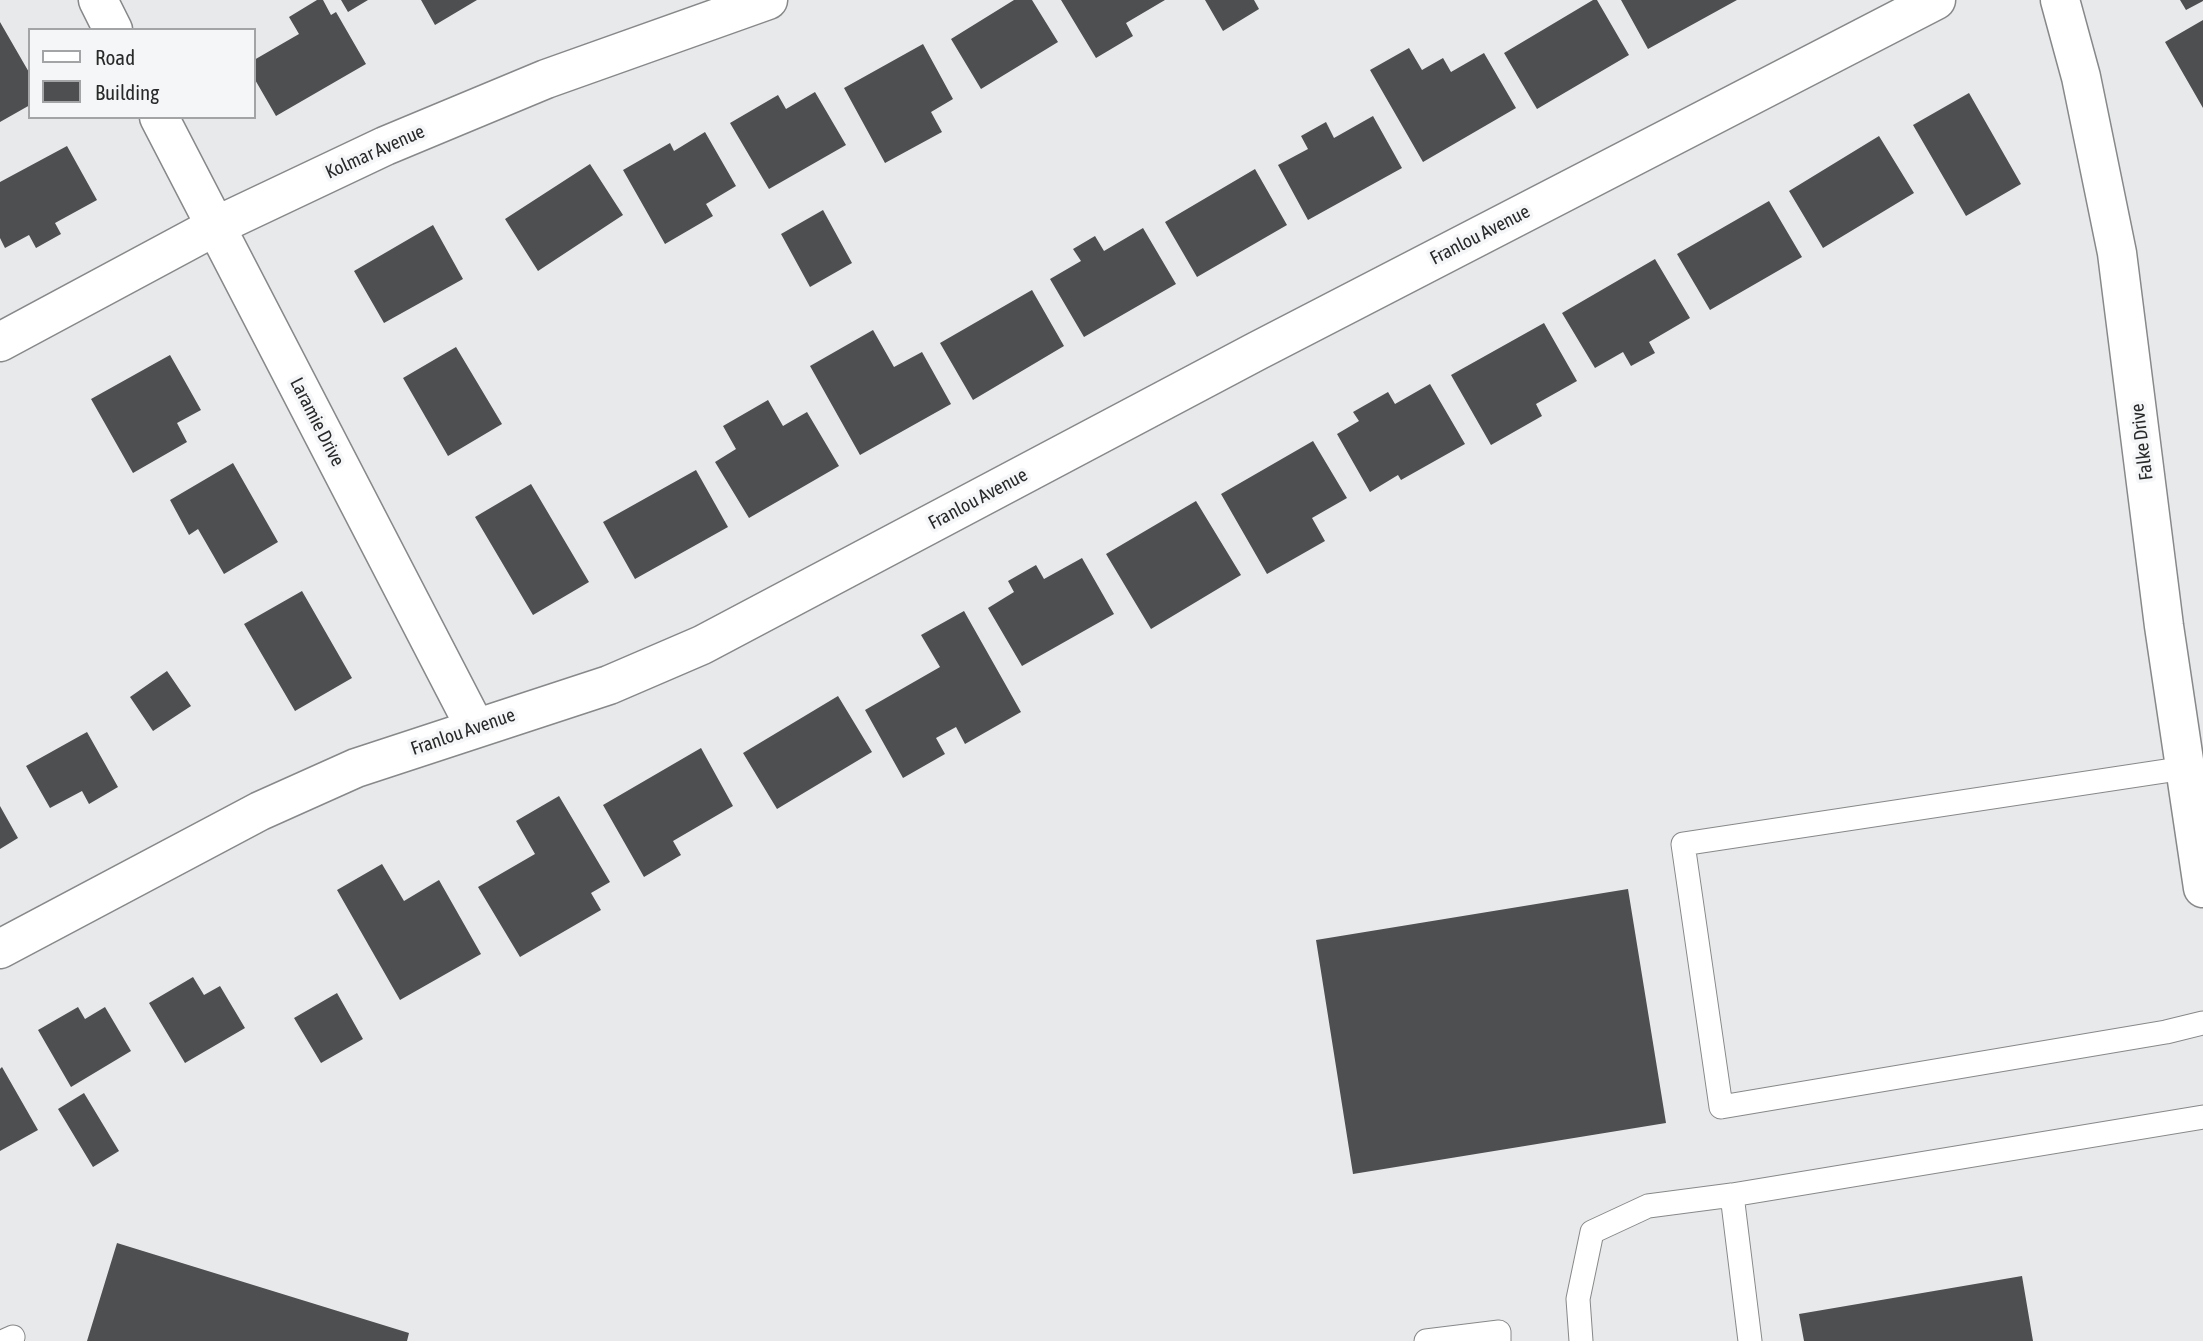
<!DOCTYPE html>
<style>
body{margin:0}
#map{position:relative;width:2203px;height:1341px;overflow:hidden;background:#e8e9ea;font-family:"Asap Condensed",sans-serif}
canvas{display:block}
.legend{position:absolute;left:28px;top:28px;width:228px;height:91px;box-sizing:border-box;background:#f5f6f8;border:2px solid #a3a4a5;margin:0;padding:9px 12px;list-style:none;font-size:21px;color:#282929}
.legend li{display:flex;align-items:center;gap:14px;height:35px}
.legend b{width:35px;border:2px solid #a3a4a5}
</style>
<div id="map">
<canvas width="2203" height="1341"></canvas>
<ul class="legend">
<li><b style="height:9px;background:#fff"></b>Road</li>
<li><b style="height:19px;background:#4e4f50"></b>Building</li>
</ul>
</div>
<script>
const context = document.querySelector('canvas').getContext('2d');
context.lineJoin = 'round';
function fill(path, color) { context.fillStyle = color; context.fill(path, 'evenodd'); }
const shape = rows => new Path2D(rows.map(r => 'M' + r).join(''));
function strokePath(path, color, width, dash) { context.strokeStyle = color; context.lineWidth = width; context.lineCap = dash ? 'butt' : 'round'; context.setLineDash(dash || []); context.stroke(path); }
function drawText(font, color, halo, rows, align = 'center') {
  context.font = font + ' "Asap Condensed",sans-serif'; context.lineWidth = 7; context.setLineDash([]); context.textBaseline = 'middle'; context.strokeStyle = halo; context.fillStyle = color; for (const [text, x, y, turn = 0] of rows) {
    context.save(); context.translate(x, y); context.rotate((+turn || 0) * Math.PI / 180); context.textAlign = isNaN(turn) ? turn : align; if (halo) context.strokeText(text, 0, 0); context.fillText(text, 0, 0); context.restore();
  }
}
fill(shape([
 [317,0,323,0,331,15,336,12,366,64,276,116,254,78,254,60,299,34,289,17],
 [341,0,368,0,348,12],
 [421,0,477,0,435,25],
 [1014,0,1032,0,1058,42,981,89,951,39],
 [1061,0,1165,0,1126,23,1133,36,1096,58],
 [1205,0,1254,0,1259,9,1223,31],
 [1593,0,1597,0,1629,55,1537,109,1504,53],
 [1621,0,1737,0,1648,49],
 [2180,0,2203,0,2203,1,2186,10],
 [2203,20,2203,108,2165,42],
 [0,22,30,74,30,105,0,122],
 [923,44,953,99,931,112,942,132,885,163,844,88],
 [1409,48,1422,70,1443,58,1451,72,1484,53,1516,108,1423,162,1370,70],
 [815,92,846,145,769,189,730,123,778,95,786,109],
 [1969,93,2021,184,1966,216,1913,125],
 [1373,116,1402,168,1308,220,1278,165,1308,149,1301,136,1326,122,1334,138],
 [705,132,736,186,706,204,713,216,665,244,623,170,670,143,674,151],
 [1879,136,1914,193,1823,248,1789,191],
 [67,146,97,200,55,223,61,234,36,248,29,235,5,248,0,238,0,182],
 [590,164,623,215,538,271,505,219],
 [1255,169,1287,225,1197,277,1165,222],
 [1769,201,1802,257,1710,310,1677,254],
 [823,210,852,263,810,287,781,234],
 [433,225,463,279,384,323,354,271],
 [1143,228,1176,284,1084,337,1050,279,1081,261,1073,249,1095,236,1104,251],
 [1655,259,1690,318,1649,342,1655,353,1631,366,1623,352,1595,368,1562,313],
 [1032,290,1064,346,973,400,940,343],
 [1544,323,1577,381,1536,404,1542,416,1491,445,1451,375],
 [873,330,894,367,922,352,951,404,860,455,810,366],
 [456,347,502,424,448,456,403,378],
 [170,355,201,410,177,423,187,442,133,473,91,399],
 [1430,384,1465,444,1401,480,1398,475,1370,492,1337,434,1359,421,1353,412,1388,392,1395,404],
 [768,400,783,426,807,412,839,466,749,518,715,462,736,449,723,426],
 [1313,441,1347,498,1312,518,1325,541,1267,574,1221,494],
 [233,463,278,542,224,574,198,529,189,535,170,500],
 [696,470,728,527,635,579,603,522],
 [531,484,589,582,533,615,475,517],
 [1196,501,1241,575,1151,629,1106,554],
 [1082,558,1114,614,1022,666,988,608,1014,592,1008,581,1036,565,1044,579],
 [302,591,352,678,295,711,244,624],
 [964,611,1021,712,965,744,956,727,936,738,945,754,903,778,865,710,940,667,921,635],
 [167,671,191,706,153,731,130,697],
 [838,696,872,752,777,809,743,753],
 [87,732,118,787,89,804,82,791,50,808,26,766],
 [701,748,733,806,673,841,681,855,644,877,603,805],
 [559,796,610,882,591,893,601,910,520,957,478,887,535,854,516,821],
 [0,806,18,838,0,849],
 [382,864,404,901,439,880,481,954,400,1000,337,890],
 [1628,889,1666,1123,1353,1174,1316,940],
 [193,977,204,995,220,986,245,1028,185,1063,149,1003],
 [337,993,363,1039,321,1063,294,1018],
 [78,1007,85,1019,105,1007,131,1051,71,1087,38,1030],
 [2,1067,38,1130,0,1151,0,1069],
 [84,1093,119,1151,93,1167,58,1109],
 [117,1243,409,1333,407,1341,87,1341],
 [2022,1276,2033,1341,1804,1341,1799,1314]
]), '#4e4f50');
const service = shape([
 [2185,768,1683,844,1721,1107,2166,1032,2203,1023],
 [1732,1195,1750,1341],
 [4,1341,13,1337,11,1341],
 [1426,1341,1499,1332,1499,1341],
 [1581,1341,1578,1299,1592,1232,1648,1206,1732,1195,2203,1117]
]);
const minor = shape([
 [98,0,113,30],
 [2060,0,2081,77,2117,253,2164,626,2203,888],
 [159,117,475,727],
 [0,342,216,226,385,146,546,79,768,0],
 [0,949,260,811,356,768,609,685,702,645,1257,351,1936,0]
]);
strokePath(service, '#878889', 25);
strokePath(minor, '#878889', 41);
strokePath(service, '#fff', 23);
strokePath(minor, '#fff', 38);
drawText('19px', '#282929', '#f5f6f8', [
 ["Kolmar Avenue",375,152,-24],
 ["Franlou Avenue",1480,235,-27],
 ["Laramie Drive",317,422,63],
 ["Falke Drive",2142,442,-97],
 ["Franlou Avenue",978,499,-28],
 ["Franlou Avenue",463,732,-19]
]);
</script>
